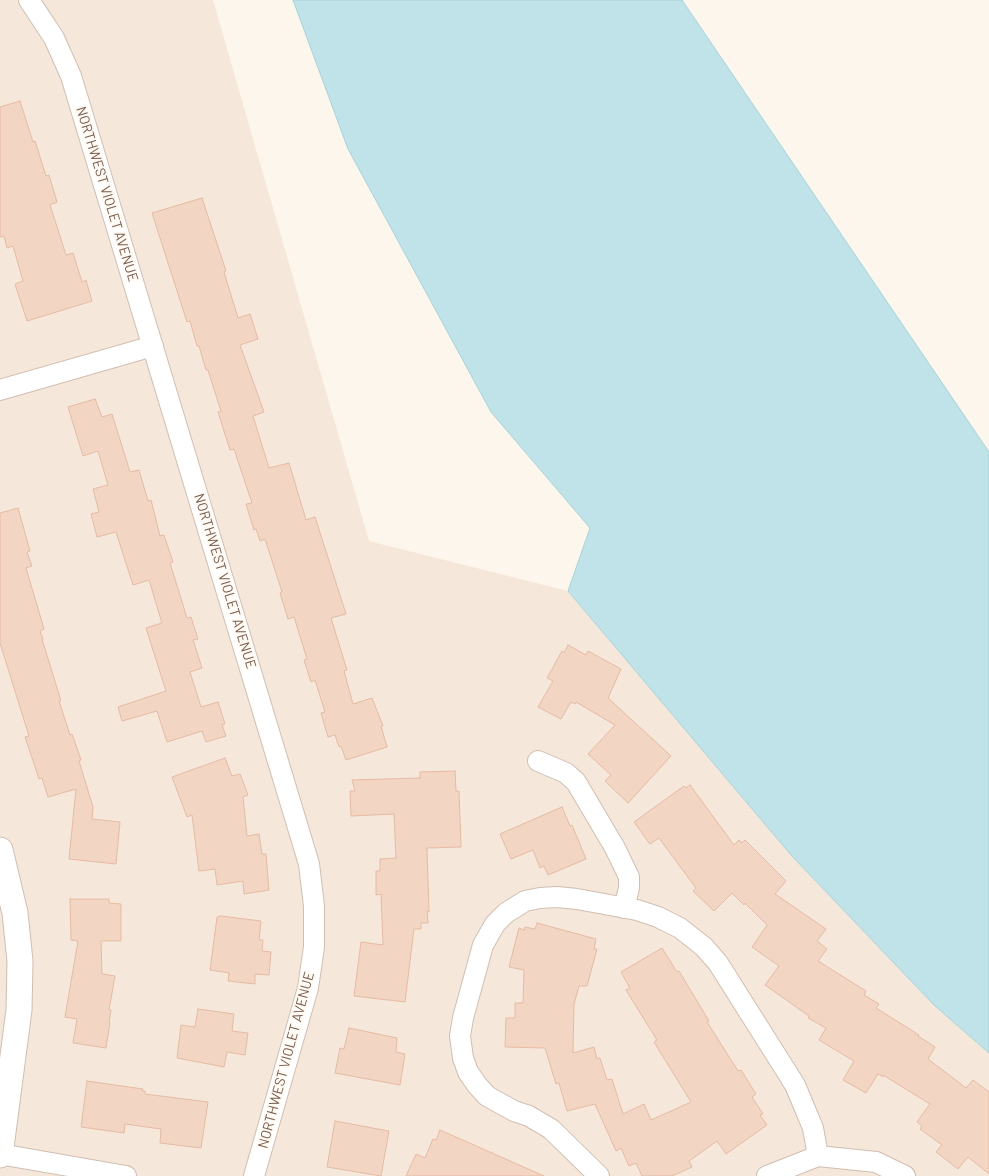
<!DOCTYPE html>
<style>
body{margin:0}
canvas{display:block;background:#fdf6ec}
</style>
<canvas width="989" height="1176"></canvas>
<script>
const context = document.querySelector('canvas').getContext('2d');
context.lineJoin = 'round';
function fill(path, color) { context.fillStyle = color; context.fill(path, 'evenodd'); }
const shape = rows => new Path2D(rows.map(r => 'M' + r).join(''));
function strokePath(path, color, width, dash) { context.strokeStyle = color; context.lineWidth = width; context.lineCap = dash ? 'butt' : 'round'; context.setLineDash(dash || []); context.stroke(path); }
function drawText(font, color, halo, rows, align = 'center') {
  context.font = font + ' Barlow,sans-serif'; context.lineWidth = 4; context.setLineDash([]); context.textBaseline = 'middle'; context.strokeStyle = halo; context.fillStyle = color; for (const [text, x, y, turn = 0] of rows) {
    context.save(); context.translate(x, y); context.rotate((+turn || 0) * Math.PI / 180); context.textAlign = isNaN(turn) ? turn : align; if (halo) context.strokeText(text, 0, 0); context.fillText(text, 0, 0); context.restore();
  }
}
fill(shape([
 [0,0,213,0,369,541,568,591,791,855,934,1005,989,1053,989,1176,0,1176]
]), '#f5e8da');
const water = shape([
 [293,0,682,0,989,452,989,1053,934,1005,791,855,568,591,590,528,491,412,348,149,293,0]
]);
fill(water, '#bfe3e8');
strokePath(water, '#a5d3da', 1);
const building = shape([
 [20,101,33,142,35,141,46,176,49,175,57,202,50,205,66,255,73,253,82,282,86,280,92,301,27,321,15,284,23,281,13,246,7,248,4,236,0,237,0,107,20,101],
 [202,198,226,271,224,272,238,318,250,314,258,339,240,345,264,412,253,416,269,468,289,463,306,520,315,517,346,614,331,618,347,670,344,671,353,704,372,698,383,726,381,726,387,747,346,760,341,746,339,747,335,735,328,737,321,713,325,712,315,680,311,682,304,660,307,659,294,617,288,619,280,593,282,592,265,539,260,541,256,529,254,530,246,504,252,503,234,449,230,450,218,412,221,411,208,370,206,370,199,346,197,346,190,321,187,322,152,213,202,198],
 [95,399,102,417,112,414,130,472,139,470,148,501,151,500,160,536,164,535,173,562,170,563,187,618,191,617,198,639,193,640,202,668,190,672,201,707,218,702,225,724,222,725,226,736,206,742,202,731,167,742,157,711,122,721,118,707,166,691,146,628,162,623,149,580,133,585,116,532,97,537,91,514,99,512,93,489,108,485,98,451,83,456,68,407,95,399],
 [18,508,30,551,27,552,32,566,26,568,44,629,40,631,43,639,42,639,61,701,59,701,70,735,72,734,81,760,79,761,93,807,92,819,120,822,116,864,69,859,76,789,48,797,42,778,39,779,25,737,29,736,0,643,0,513,18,508],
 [568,645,586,655,588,651,621,669,608,698,671,756,628,803,605,781,611,775,588,754,615,725,576,702,575,704,571,702,561,719,538,707,553,681,547,678,562,651,564,653,568,645],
 [225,758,232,776,240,774,248,795,243,797,247,836,259,834,262,854,266,854,269,890,244,894,243,881,217,885,215,869,199,871,192,815,187,817,172,777,225,758],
 [455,771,456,791,459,791,461,847,427,848,429,912,427,911,428,923,421,923,421,929,414,929,405,1002,354,996,361,942,383,945,381,894,376,895,376,871,380,871,380,859,396,858,394,814,351,816,350,791,355,791,352,780,420,778,420,772,455,771],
 [690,785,734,845,739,840,742,843,745,840,786,881,775,894,826,929,817,941,827,949,818,961,866,991,864,995,879,1004,876,1008,919,1035,918,1036,935,1047,928,1059,966,1088,973,1080,989,1092,989,1174,968,1157,958,1169,936,1152,942,1145,920,1129,922,1126,917,1122,930,1104,883,1075,883,1077,878,1074,866,1093,843,1080,854,1061,819,1040,826,1028,808,1018,809,1016,765,985,779,966,752,947,767,925,745,903,744,905,732,893,714,911,693,891,696,888,659,838,650,844,634,822,684,786,686,788,690,785],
 [562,807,570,826,572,825,586,859,548,875,544,866,540,868,533,850,511,859,500,834,562,807],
 [70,899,109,899,109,903,121,904,121,941,101,941,102,974,115,976,109,1010,111,1010,109,1023,110,1023,106,1048,73,1043,77,1019,65,1017,78,941,71,940,70,899],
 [221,916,261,921,259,940,263,940,262,951,271,952,269,975,255,974,255,984,228,981,229,973,210,970,217,917,221,916],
 [537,923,596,939,594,949,597,949,587,986,579,986,574,1004,573,1053,594,1047,597,1059,600,1058,607,1080,612,1079,623,1114,644,1104,651,1120,691,1102,654,1042,657,1040,626,990,630,988,621,972,662,948,677,972,679,971,709,1021,707,1022,738,1071,741,1070,756,1094,752,1097,763,1114,760,1115,767,1125,726,1154,717,1141,689,1161,692,1167,672,1176,642,1176,636,1163,629,1166,621,1148,616,1151,595,1104,567,1111,559,1083,556,1084,545,1048,505,1047,506,1018,515,1018,515,1003,523,1003,524,970,509,967,519,928,524,930,525,927,535,929,537,923],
 [198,1009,234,1014,232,1031,248,1033,245,1055,227,1052,224,1067,177,1058,181,1025,195,1027,198,1009],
 [349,1028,397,1038,396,1052,405,1054,400,1085,335,1073,340,1048,344,1049,349,1028],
 [87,1081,143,1089,142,1091,145,1091,145,1094,208,1102,201,1148,160,1143,161,1129,125,1124,124,1133,81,1127,87,1081],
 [335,1121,389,1131,381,1176,327,1167,335,1121],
 [440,1130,544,1176,406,1176,416,1154,425,1158,433,1139,436,1140,440,1130]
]);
fill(building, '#f3d5c3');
strokePath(building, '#e6bba3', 1);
const minor = shape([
 [29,0,54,38,71,76,309,864,314,906,314,947,308,988,254,1176],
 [0,390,153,346],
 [538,761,566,773,576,782,615,848,629,877,629,888,624,908],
 [0,1154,126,1176],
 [599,1176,551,1129,529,1116,514,1111,487,1096,477,1085,468,1072,463,1058,460,1036,463,1018,483,945,495,924,506,913,525,901,540,898,557,897,577,899,637,910,658,917,680,928,704,947,718,963,795,1085,813,1128,818,1156],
 [767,1176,818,1156,876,1162,905,1176]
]);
const tertiary = shape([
 [0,850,15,913,20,961,19,1010,0,1155]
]);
strokePath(minor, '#d1beb0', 22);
strokePath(tertiary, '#d1beb0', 27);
strokePath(minor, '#fff', 20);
strokePath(tertiary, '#fff', 25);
drawText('14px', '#7a5c4d', '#fffaf3', [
 ["NORTHWEST VIOLET AVENUE",107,194,73],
 ["NORTHWEST VIOLET AVENUE",225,581,73],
 ["NORTHWEST VIOLET AVENUE",286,1060,-75]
]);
</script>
